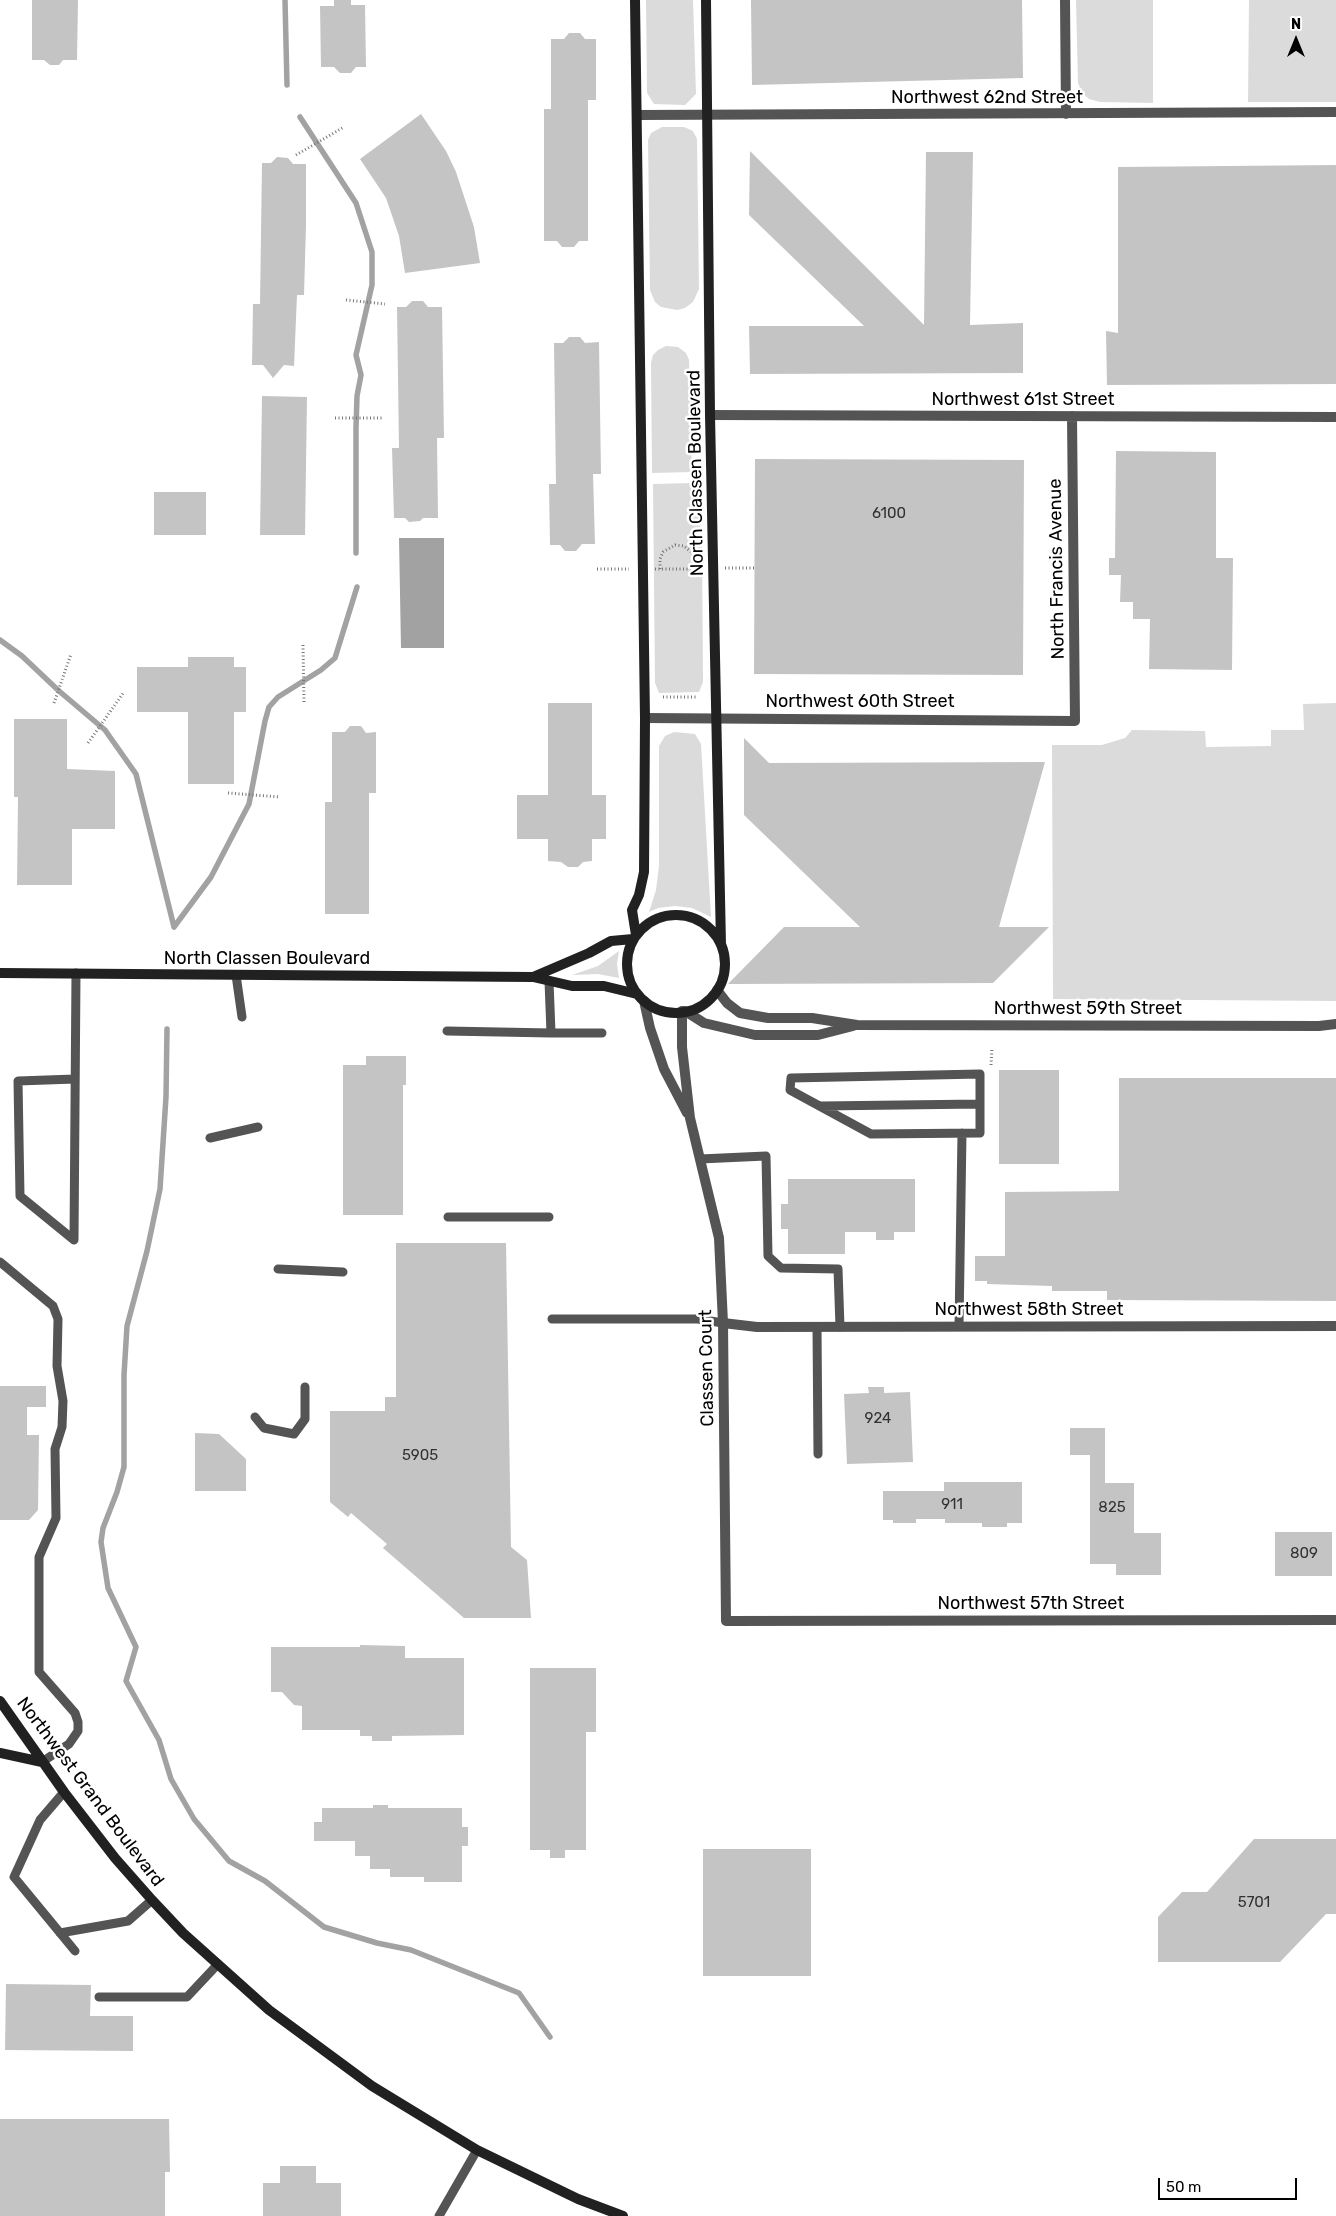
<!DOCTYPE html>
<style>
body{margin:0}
#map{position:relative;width:1336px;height:2216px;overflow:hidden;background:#fff;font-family:Rubik,sans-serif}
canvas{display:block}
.north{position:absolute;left:1271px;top:15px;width:50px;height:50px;-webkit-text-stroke:4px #fff;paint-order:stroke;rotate:0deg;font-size:14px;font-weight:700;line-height:20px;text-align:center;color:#000}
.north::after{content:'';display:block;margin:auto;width:18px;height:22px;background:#000;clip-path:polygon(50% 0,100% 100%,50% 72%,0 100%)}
.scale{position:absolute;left:1158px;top:2178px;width:139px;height:22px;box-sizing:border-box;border:2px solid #000;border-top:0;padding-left:6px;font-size:15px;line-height:18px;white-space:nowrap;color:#000;-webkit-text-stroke:4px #fff;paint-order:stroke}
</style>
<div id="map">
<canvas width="1336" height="2216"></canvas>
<div class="north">N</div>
<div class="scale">50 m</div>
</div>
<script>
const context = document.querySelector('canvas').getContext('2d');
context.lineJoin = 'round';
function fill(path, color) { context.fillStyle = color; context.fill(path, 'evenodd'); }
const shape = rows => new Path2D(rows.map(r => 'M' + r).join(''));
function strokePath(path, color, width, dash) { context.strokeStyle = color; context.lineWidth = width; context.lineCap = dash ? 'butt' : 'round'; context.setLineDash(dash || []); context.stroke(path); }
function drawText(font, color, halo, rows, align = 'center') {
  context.font = font + ' Rubik,sans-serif'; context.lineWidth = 5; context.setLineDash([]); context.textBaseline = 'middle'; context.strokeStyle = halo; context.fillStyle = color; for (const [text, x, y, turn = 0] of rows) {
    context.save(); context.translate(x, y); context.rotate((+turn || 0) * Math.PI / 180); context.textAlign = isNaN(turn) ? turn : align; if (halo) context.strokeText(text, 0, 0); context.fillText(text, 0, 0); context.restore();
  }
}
fill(shape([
 [646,0,693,0,696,94,685,105,654,104,647,93],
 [1076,0,1153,0,1153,103,1100,102,1089,99,1082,93,1078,83],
 [1249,0,1336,0,1336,102,1248,102],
 [662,127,684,127,693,131,697,139,699,289,693,302,685,308,677,310,661,307,655,302,650,290,648,140,651,133],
 [666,346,678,347,686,353,689,360,692,472,652,473,651,363,653,355,658,350],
 [693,483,702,538,703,682,699,692,659,693,655,683,653,484],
 [1336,703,1336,1001,1053,999,1052,745,1102,745,1125,738,1132,730,1205,731,1206,747,1271,746,1271,730,1304,730,1303,704],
 [674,732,695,734,701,744,711,917,692,908,675,906,658,908,649,912,656,890,659,866,659,746,665,736],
 [619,951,617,964,619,978,598,974,572,975,598,966]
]), '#dbdbdb');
fill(shape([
 [399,538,444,538,444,648,401,648]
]), '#a2a2a2');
strokePath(shape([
 [285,0,287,85],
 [300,117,356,203,372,252,372,285,356,355,361,375,357,396,356,428,356,553],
 [0,640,22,656,59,691,105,730,136,774,174,927],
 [174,927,211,877,249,804,265,721,269,707,278,697,321,670,335,658,357,587],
 [167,1029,166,1097,160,1189,147,1251,127,1326,124,1375,124,1467,117,1492,103,1528,101,1542,108,1588,136,1647,126,1681,159,1740,171,1779,194,1819,229,1861,265,1881,324,1927,377,1943,411,1950,519,1993,550,2037]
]), '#a2a2a2', 5.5);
fill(shape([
 [32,0,78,0,77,60,63,60,59,65,50,65,44,60,32,60],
 [334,0,351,0,351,5,365,5,366,67,356,67,351,73,340,73,334,67,321,67,320,6,334,6],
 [751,0,1022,0,1023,78,752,85],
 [569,33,580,33,585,39,596,39,596,100,588,100,588,241,579,241,574,247,562,247,557,241,544,241,544,109,551,109,551,39,564,39],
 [421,114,446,151,456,172,474,227,480,263,405,273,399,236,386,198,360,159],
 [750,151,924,325,926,152,973,152,970,325,1023,323,1023,373,750,374,749,326,864,326,749,215],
 [277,157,288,158,293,164,306,164,306,225,304,295,297,295,294,366,284,365,273,378,263,365,252,365,253,304,260,304,262,163,271,163],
 [1336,165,1336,384,1107,385,1106,331,1118,333,1118,167],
 [412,301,423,301,428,307,442,307,444,438,437,438,438,518,423,518,420,521,409,522,405,518,394,518,392,448,399,448,397,307,406,307],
 [569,337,580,337,585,343,599,342,601,474,593,474,595,544,582,544,576,551,565,551,560,545,550,545,549,484,556,484,554,343,563,343],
 [262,396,307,397,305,535,260,535],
 [1116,451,1216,452,1216,558,1233,558,1232,670,1149,669,1150,619,1133,619,1133,602,1120,602,1121,575,1109,575,1109,558,1115,558],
 [755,459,1024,460,1023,675,754,674],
 [154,492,206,492,206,535,154,535],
 [188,657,234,657,234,667,246,667,246,712,234,712,234,784,188,784,188,712,137,712,137,667,188,667],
 [548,703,592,703,592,795,606,795,606,839,592,839,592,861,583,862,578,867,568,867,561,862,548,861,548,839,517,839,517,795,548,795],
 [14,719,67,719,67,769,115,771,115,829,72,829,72,885,17,885,18,797,14,797],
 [350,726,361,726,366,733,376,732,376,793,369,793,369,914,325,914,325,802,332,802,332,732,345,732],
 [744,738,769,763,1045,762,999,927,1049,927,993,983,728,984,784,927,860,927,744,815],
 [366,1056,406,1056,406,1085,403,1085,403,1215,343,1215,343,1065,366,1065],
 [999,1070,1059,1070,1059,1164,999,1164],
 [1119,1078,1336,1078,1336,1301,1107,1300,1107,1291,1052,1291,1052,1286,987,1284,987,1281,975,1281,975,1256,1005,1256,1005,1192,1119,1191],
 [788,1179,915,1179,915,1232,894,1232,894,1240,876,1240,876,1232,845,1232,845,1254,788,1254,788,1229,781,1229,781,1204,788,1204],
 [396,1243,506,1243,511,1547,527,1560,531,1618,464,1618,383,1548,387,1544,351,1513,348,1517,330,1502,330,1411,385,1411,385,1397,396,1397],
 [0,1386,46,1386,46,1407,27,1407,27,1435,39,1435,38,1510,29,1520,0,1520],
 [868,1387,884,1387,884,1393,910,1392,913,1462,847,1464,844,1394,869,1393],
 [1070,1428,1105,1428,1105,1483,1134,1483,1134,1533,1161,1533,1161,1575,1116,1575,1116,1564,1090,1564,1090,1455,1070,1455],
 [195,1433,219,1434,246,1459,246,1491,195,1491],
 [944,1482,1022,1482,1022,1523,1007,1523,1007,1527,982,1527,982,1523,945,1523,945,1519,916,1519,916,1523,893,1523,893,1520,883,1520,883,1491,944,1491],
 [1275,1532,1332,1532,1332,1576,1275,1576],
 [360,1645,405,1646,405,1658,464,1658,464,1735,392,1736,392,1741,372,1741,372,1736,360,1736,360,1730,302,1730,302,1706,294,1705,282,1692,271,1692,271,1647,360,1647],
 [530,1668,596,1668,596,1732,586,1732,586,1850,565,1850,565,1858,550,1858,550,1850,530,1850],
 [373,1805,388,1805,388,1808,462,1808,462,1827,468,1827,468,1846,462,1846,462,1882,424,1882,424,1877,390,1877,390,1869,370,1869,370,1856,355,1856,355,1841,314,1841,314,1822,322,1822,322,1808,373,1808],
 [1254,1839,1336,1839,1336,1914,1326,1914,1280,1962,1158,1962,1158,1917,1182,1892,1207,1892],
 [703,1849,811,1849,811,1976,703,1976],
 [6,1984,91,1985,90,2016,133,2016,133,2051,5,2050],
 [0,2119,169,2119,170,2172,165,2172,165,2216,0,2216],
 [280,2166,316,2166,316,2183,341,2183,341,2216,263,2216,263,2183,280,2183]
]), '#c4c4c4');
strokePath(shape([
 [296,155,344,127],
 [346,300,385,304],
 [335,418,384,418],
 [725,568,754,568],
 [597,569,629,569],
 [655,569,701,569],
 [660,569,660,559,663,552,675,545,684,546,691,552,694,558,695,569],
 [303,645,304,702],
 [663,697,698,697],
 [54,703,71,654],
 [88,743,124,692],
 [228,793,280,797],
 [991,1065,992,1048]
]), '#767676', 3, [1, 2.5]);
strokePath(shape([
 [236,975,242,1017],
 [549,981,551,1033,602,1033],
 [447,1031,551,1033],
 [980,1074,980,1133,871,1134,790,1090,791,1078,980,1074],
 [75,1079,18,1081,20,1196,74,1240,76,973],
 [821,1106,980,1104],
 [210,1138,258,1127],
 [700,1159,766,1156,768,1256,781,1268,838,1269,840,1327],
 [448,1217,549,1217],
 [0,1262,53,1306,58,1319,57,1366,63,1401,62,1427,55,1449,56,1518,39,1557,39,1672,75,1713,78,1722,78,1731,69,1744,42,1762],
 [278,1269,343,1272],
 [552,1319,698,1319,723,1323],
 [959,1326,962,1133],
 [817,1327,818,1454],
 [255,1417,264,1428,294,1434,305,1419,305,1387],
 [64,1792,40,1820,14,1877,75,1951],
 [60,1933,128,1921,152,1900],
 [99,1997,187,1997,218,1964],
 [439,2216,477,2150]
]), '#545454', 9);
strokePath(shape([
 [1065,0,1066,114],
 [638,115,1336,112],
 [710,415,1336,417],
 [645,718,1075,721,1072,416],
 [644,1001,650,1028,664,1069,687,1113],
 [682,1011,682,1047,690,1118,719,1238,723,1323,726,1621,1336,1620],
 [723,1323,757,1327,1336,1326]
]), '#545454', 10);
strokePath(shape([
 [717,990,727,1003,740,1013,768,1018,812,1018,857,1025,1319,1026,1336,1024],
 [685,1011,704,1023,755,1035,818,1035,853,1026]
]), '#545454', 10);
strokePath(shape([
 [635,0,645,718,644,872,639,895,632,910,636,935],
 [706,0,710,415,721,945],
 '627 964a49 49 0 1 1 98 0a49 49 0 1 1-98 0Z',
 [0,973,533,977,572,986,604,986,637,994],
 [533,977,589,953,611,941,633,939],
 [0,1701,64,1792,115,1858,152,1900,183,1933,269,2010,372,2086,477,2150,578,2199,623,2216],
 [0,1753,42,1762]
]), '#212121', 10);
drawText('15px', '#313131', null, [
 ["6100",889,514],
 ["924",878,1419],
 ["5905",420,1456],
 ["911",952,1505],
 ["825",1112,1508],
 ["809",1304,1554],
 ["5701",1254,1903]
]);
drawText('18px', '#000', '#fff', [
 ["Northwest 62nd Street",987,98],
 ["Northwest 61st Street",1023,400],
 ["North Classen Boulevard",696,473,-91],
 ["North Francis Avenue",1057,569,-91],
 ["Northwest 60th Street",860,702],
 ["North Classen Boulevard",267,959],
 ["Northwest 59th Street",1088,1009],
 ["Northwest 58th Street",1029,1310],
 ["Classen Court",707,1368,-91],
 ["Northwest 57th Street",1031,1604],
 ["Northwest Grand Boulevard",90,1792,53]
]);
</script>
